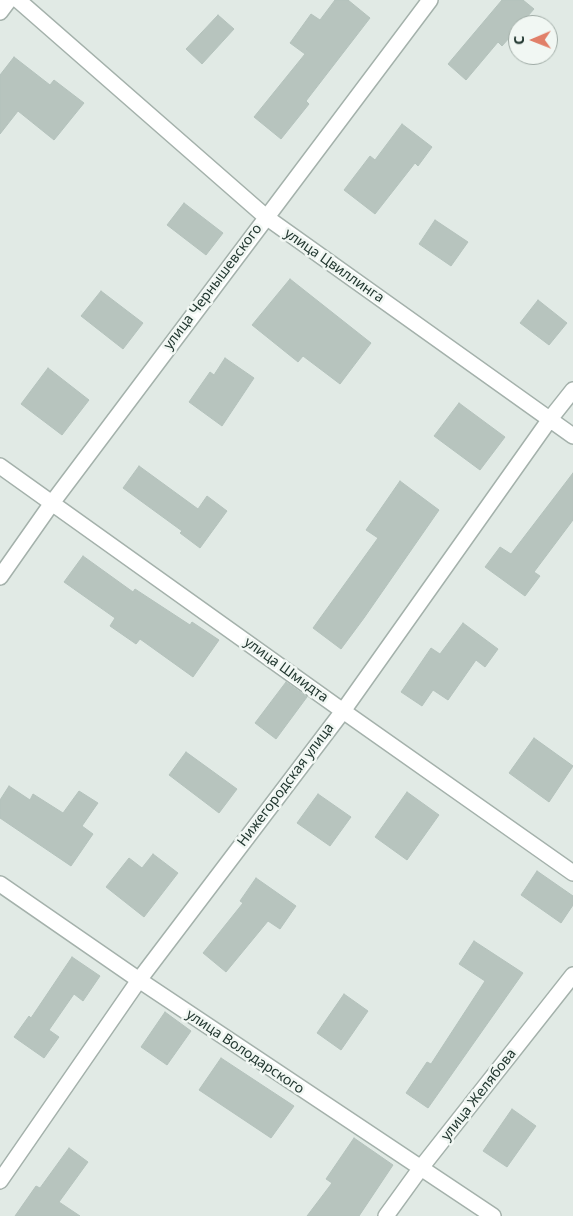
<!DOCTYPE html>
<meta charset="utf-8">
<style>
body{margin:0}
#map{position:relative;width:573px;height:1216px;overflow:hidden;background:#e1eae5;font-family:"Noto Sans",sans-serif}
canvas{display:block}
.north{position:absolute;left:508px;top:15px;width:50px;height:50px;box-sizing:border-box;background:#f1f7f3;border:1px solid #9faba5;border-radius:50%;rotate:269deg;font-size:14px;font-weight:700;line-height:20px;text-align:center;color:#233831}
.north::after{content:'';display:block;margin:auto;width:18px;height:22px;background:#e17f68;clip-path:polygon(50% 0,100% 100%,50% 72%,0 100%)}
</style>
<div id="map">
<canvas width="573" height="1216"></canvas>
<div class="north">С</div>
</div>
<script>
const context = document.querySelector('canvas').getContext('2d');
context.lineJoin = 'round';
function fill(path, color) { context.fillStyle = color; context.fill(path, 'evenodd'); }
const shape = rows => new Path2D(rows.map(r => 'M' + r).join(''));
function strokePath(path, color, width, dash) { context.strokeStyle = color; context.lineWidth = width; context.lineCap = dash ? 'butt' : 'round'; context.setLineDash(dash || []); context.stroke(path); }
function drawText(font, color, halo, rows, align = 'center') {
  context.font = font + ' "Noto Sans",sans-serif'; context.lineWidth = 5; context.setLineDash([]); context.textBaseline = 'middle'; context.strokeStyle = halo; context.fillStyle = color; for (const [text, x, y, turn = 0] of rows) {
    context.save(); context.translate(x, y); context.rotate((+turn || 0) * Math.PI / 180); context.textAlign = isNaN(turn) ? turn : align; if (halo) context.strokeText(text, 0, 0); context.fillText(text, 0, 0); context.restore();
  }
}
const building = shape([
 [335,0,348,0,370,18,306,101,309,104,281,139,254,117,305,54,290,43,311,14,320,20,335,0],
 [502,0,523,0,534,9,520,25,518,25,518,28,502,46,498,42,466,80,448,64,502,0],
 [218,15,234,29,202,64,186,49,218,15],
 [14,57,50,85,54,80,84,103,54,140,18,111,0,134,0,75,14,57],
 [402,124,432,147,418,166,415,163,375,214,344,190,370,156,375,160,402,124],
 [184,203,223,233,206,255,167,225,184,203],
 [435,220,468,242,451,266,419,244,435,220],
 [290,279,371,343,340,384,303,356,298,362,252,325,290,279],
 [101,291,143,323,123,349,81,316,101,291],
 [538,300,567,323,549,345,520,323,538,300],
 [225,358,254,378,222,426,189,402,210,372,214,375,225,358],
 [48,368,89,400,62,435,21,404,48,368],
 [459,403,505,437,480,470,434,436,459,403],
 [139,466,198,509,207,496,227,511,200,548,180,533,182,531,123,488,139,466],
 [573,473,573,520,534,572,540,576,525,596,485,567,500,547,511,554,573,473],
 [400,481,439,510,364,618,341,649,313,628,378,538,366,530,400,481],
 [83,556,133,592,135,589,190,625,192,622,219,640,193,677,140,639,136,644,110,626,115,618,64,582,83,556],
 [463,623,498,649,485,667,476,660,448,700,433,690,422,706,401,692,431,648,440,654,463,623],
 [286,682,307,697,276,739,255,723,286,682],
 [534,738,573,766,549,802,509,773,534,738],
 [186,752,237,789,219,813,169,775,186,752],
 [9,786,30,800,33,794,63,813,79,791,98,803,82,826,93,834,71,866,0,818,0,800,9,786],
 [407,792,439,815,407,860,375,837,407,792],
 [318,794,351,817,330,846,297,823,318,794],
 [153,854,178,873,144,917,106,887,129,858,142,868,153,854],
 [537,871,573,896,573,905,561,923,521,895,537,871],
 [256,878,296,906,280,929,268,921,226,972,203,953,243,903,240,901,256,878],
 [474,941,523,973,428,1108,406,1093,427,1062,431,1064,485,981,459,964,474,941],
 [72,957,100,976,83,1001,74,994,49,1030,59,1037,44,1058,14,1037,29,1016,31,1018,72,957],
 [344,994,368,1011,341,1050,317,1033,344,994],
 [165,1012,191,1031,167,1065,141,1047,165,1012],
 [221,1058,294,1106,271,1138,199,1090,221,1058],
 [512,1109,536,1126,507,1167,483,1151,512,1109],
 [354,1138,393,1165,359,1216,307,1216,332,1183,326,1179,354,1138],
 [69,1148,88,1162,59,1202,80,1216,15,1216,36,1186,40,1188,69,1148]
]);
fill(building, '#b7c4be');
strokePath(building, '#b4c2bc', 1);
const minor = shape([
 [18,0,266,217,573,436],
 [0,12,9,0],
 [0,466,343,711,573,873],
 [0,577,52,503,430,0],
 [0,884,139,980,493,1216],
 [0,1181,139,980,343,711,550,419,573,390],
 [386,1216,420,1169,573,975]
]);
strokePath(minor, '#a4b1ab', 18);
strokePath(minor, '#fff', 15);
drawText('14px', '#233831', '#f1f7f3', [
 ["улица Цвиллинга",334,266,35],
 ["улица Чернышевского",213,287,-53],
 ["улица Шмидта",286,670,36],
 ["Нижегородская улица",286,785,-53],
 ["улица Володарского",245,1052,34],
 ["улица Желябова",479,1095,-52]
]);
</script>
